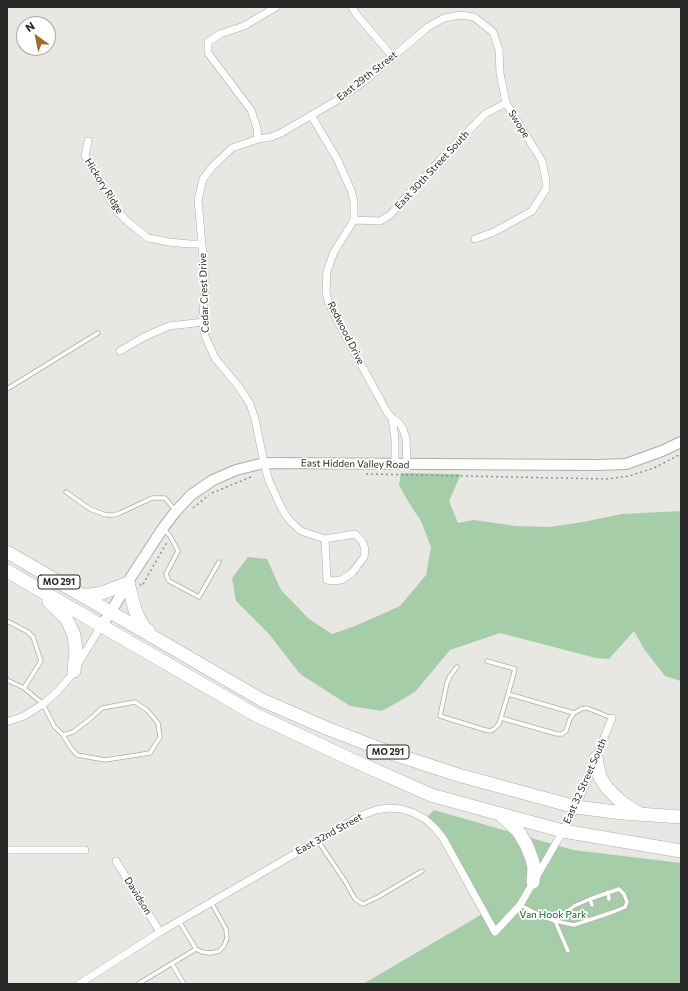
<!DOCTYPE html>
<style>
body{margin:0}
#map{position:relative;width:688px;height:991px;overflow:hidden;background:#e9e7e3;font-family:Commissioner,sans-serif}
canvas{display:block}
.frame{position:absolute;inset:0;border:8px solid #282826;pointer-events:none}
.north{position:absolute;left:16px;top:16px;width:40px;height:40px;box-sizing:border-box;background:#fff;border:1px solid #a9a9a8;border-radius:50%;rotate:327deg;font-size:11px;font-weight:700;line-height:16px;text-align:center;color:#282826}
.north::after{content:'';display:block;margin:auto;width:14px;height:18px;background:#9b711f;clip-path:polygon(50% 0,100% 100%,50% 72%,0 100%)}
</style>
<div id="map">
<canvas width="688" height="991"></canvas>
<div class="frame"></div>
<div class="north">N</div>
</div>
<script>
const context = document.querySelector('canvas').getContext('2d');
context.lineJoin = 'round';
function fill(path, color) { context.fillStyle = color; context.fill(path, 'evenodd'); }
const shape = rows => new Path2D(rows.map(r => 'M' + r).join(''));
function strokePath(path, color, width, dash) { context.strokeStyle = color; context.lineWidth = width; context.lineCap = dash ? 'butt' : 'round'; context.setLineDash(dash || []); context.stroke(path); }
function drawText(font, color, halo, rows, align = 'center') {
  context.font = font + ' Commissioner,sans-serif'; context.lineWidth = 3.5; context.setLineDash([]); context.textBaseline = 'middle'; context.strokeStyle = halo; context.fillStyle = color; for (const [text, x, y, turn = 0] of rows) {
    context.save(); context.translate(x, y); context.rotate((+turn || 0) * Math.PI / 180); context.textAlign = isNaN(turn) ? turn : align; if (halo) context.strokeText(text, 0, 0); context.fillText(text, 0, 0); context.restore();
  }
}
fill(shape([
 [401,473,461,474,449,501,458,523,474,520,516,526,549,527,583,522,622,514,681,511,681,681,665,676,644,649,634,631,609,659,596,658,500,633,450,650,415,692,382,711,350,706,300,674,269,634,236,601,232,578,248,557,267,559,281,590,309,619,332,634,355,626,400,606,426,575,431,547,421,521,409,503,399,485],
 [434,810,573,850,681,863,681,984,363,984,484,913,443,838,425,819]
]), '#a4cda8');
const lane = shape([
 [7,389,98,333],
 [66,492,90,509,106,515,114,515,120,513,152,498,165,498,175,510],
 [164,529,170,536,178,551,166,574,169,581,199,597,219,562],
 [7,621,28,632,33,637,41,661,24,688,43,704,54,726,63,735,71,748,77,755,105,760,150,753,160,737,158,723,148,711,135,702,102,708,90,719,73,732,63,735],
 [487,661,515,669,508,694],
 [457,667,450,676,447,683,440,716,482,729,490,731,494,729,499,724,508,694,574,713,581,709,587,708,612,718],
 [7,680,24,688],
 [501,718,557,734,562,734,566,731,570,719,574,713],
 [318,841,345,881,355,899,363,904,378,897,422,871],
 [608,892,609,899],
 [590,899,592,905],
 [520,905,542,916,555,921,574,925,613,912,625,907,627,902,624,894,619,889,590,899,574,906,555,921,568,951],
 [179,921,196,949,202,952,211,953,219,951,224,946,227,938,226,929,211,902],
 [172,964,184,984],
 [138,984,196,949]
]);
const street = shape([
 [352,7,356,14,393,57],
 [311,115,337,159,351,190,354,202,354,220,334,252,327,271,326,292,328,301,339,324,387,412,392,418,398,422,402,427,406,438,407,464],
 [258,139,257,128,251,110,208,53,208,42,220,34,244,26,276,7],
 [88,141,85,156,112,202,119,213,128,222,148,238,169,242,189,244,202,244],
 [354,220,380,221,390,215,440,160,485,114,506,103],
 [120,351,144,337,169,326,204,322],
 [392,418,395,439,395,464],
 [325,539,327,580,334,581,341,580,352,573,364,557,365,549,362,541,355,534,325,539,301,531,290,521,282,509,269,481,264,463,255,419,250,404,239,387,215,358,205,336,203,316,205,287,204,268,198,200,203,179,213,166,232,148,258,139,271,137,281,133,339,99,362,83,428,27,444,18,460,15,474,17,493,32,499,50,500,73,506,103,542,161,546,180,546,189,532,211,494,232,475,239],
 [7,722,24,716,43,704,57,692,70,677,101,626],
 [7,850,85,850],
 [116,861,160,932],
 [79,984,160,932,360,816,376,810,389,808,401,809,414,813,425,819,435,828,443,838,495,932,520,905,563,831,576,807,612,718]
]);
const secondary = shape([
 [101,626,111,612,131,577,163,528,176,511,191,495,213,480,236,470,264,463,597,465,626,464,662,451,681,442]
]);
const highway = shape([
 [7,552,262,700,326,728,391,753,458,775,576,807,623,813,681,817],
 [7,571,254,714,350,759,431,795,489,811,563,831,681,851],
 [81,595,91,595,102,593,128,583,135,610,139,619,144,628,148,630],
 [49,602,65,617,69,624,74,635,76,651,74,671],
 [596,758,600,777,607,788,620,801,638,813],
 [502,816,518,831,526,844,532,859,534,868,533,882]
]);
strokePath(lane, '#aeaca8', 5);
strokePath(street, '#aeaca8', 8);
strokePath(secondary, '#aeaca8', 12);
strokePath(highway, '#aeaca8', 14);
strokePath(shape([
 [366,474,607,479,629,476,654,468,681,454],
 [212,493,251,477],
 [193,508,209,495],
 [140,584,142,586,167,542]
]), '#91908d', 1.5, [2, 3]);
strokePath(lane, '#fff', 3.5);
strokePath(street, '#fff', 7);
strokePath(secondary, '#fff', 10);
strokePath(highway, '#fff', 13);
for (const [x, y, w] of [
 [59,582,42],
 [388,752,42]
]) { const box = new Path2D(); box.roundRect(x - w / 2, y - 7, w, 14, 3); context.fillStyle = '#fff'; context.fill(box); strokePath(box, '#282826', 1); }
drawText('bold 9px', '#282826', null, [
 ["MO 291",59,582],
 ["MO 291",388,752]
]);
drawText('10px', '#282826', '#fff', [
 ["East 29th Street",367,76,-38],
 ["Swope",519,124,58],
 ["East 30th Street South",432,170,-47],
 ["Hickory Ridge",104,186,58],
 ["Cedar Crest Drive",204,293,-92],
 ["Redwood Drive",346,333,63],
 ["East Hidden Valley Road",355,464,1],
 ["East 32 Street South",585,781,-66],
 ["East 32nd Street",329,834,-29],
 ["Davidson",138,896,58]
]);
drawText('10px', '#056624', '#fff', [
 ["Van Hook Park",553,915]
]);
</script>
